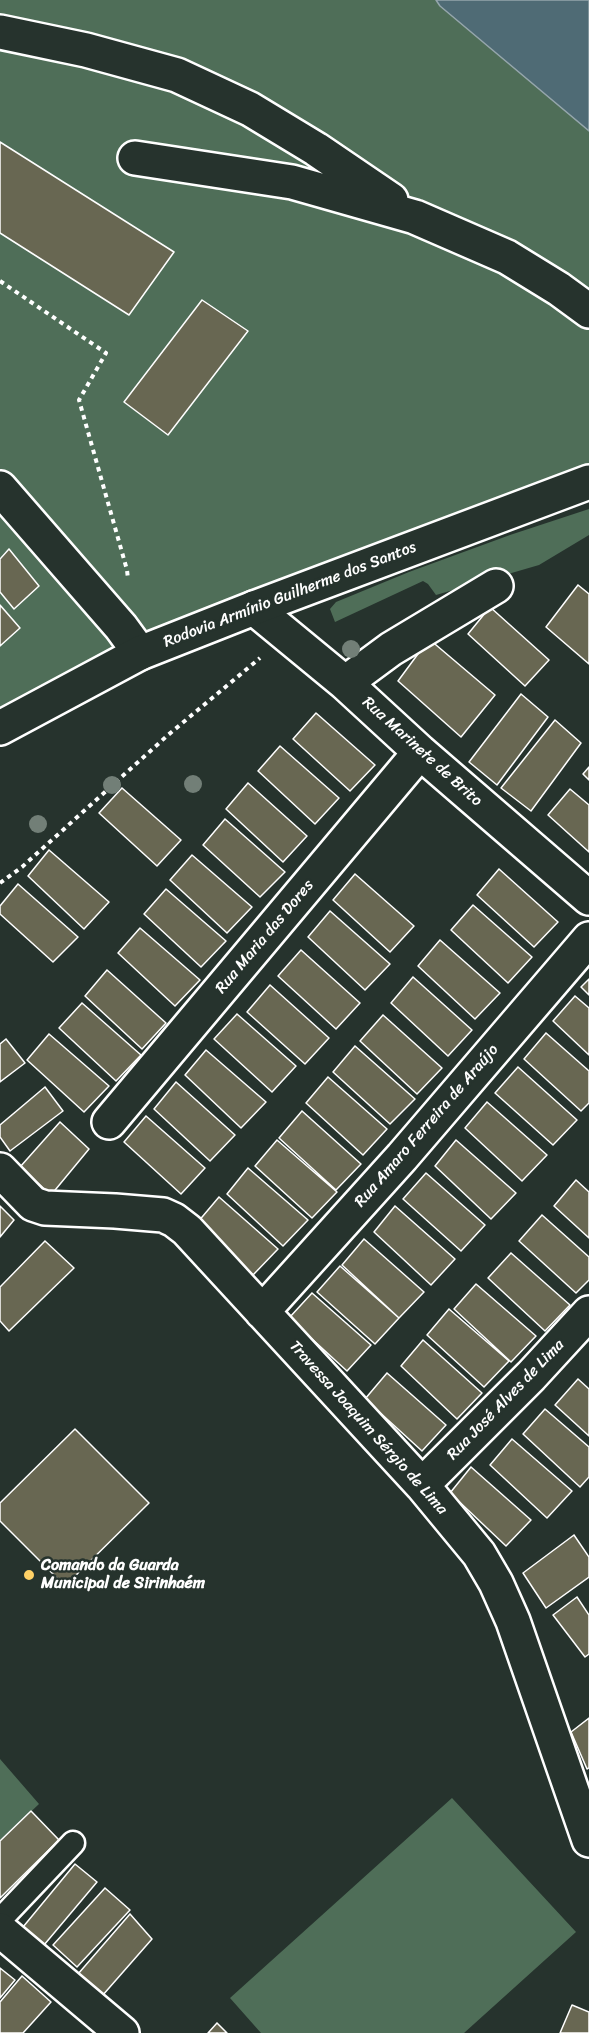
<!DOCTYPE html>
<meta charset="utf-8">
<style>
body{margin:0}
canvas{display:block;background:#26332d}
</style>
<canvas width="589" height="2033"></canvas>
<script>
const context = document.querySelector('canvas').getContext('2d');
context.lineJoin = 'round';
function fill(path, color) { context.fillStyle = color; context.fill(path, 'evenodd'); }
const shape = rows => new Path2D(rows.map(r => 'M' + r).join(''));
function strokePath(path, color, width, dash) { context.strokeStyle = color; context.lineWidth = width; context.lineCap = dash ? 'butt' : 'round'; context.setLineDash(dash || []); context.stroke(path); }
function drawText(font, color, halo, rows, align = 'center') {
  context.font = font + ' Sriracha,sans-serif'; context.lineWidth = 5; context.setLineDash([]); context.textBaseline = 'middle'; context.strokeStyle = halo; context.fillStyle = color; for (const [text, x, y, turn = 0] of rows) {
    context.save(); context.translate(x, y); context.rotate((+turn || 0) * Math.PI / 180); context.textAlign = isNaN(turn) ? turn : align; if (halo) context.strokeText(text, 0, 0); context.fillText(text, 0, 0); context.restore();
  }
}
fill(shape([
 [0,0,589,0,589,485,0,720],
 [589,509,589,535,539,565,436,595,428,584,423,581,335,622,330,609,336,602,409,572,510,535],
 [0,1759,39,1804,0,1841],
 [452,1798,576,1932,464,2033,261,2033,230,1998]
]), '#4f6e58');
const water = shape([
 [436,0,589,0,589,131,440,6,436,0]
]);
fill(water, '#4f6b75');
strokePath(water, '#95a6ac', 1.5);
const building = shape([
 [0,142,174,252,129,315,0,233,0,142],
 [202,300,248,331,168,435,124,402,202,300],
 [9,549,39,586,14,609,0,592,0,559,9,549],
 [578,585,589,594,589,664,546,627,578,585],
 [0,605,20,628,0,646,0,605],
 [490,607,549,660,525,686,468,634,490,607],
 [429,639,495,695,461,737,398,681,429,639],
 [521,694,548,717,497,785,469,762,521,694],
 [316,713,375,765,350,791,293,739,316,713],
 [555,720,581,743,531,811,501,788,555,720],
 [280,746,339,798,315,824,258,771,280,746],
 [589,767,589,780,583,774,589,767],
 [248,783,307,836,283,862,226,809,248,783],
 [122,788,181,840,157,866,99,813,122,788],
 [570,789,589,805,589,852,548,815,570,789],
 [225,819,285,872,260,897,203,845,225,819],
 [49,850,109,902,84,929,28,876,49,850],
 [192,855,252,907,227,933,170,880,192,855],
 [499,869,558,922,534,947,477,895,499,869],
 [355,874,414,926,390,952,333,900,355,874],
 [18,884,78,937,53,962,0,914,0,906,18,884],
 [166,889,226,941,201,967,144,914,166,889],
 [473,905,532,957,508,983,451,930,473,905],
 [330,911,390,964,365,990,308,937,330,911],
 [140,928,200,980,175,1006,118,953,140,928],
 [440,940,500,993,475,1019,418,966,440,940],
 [301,950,360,1003,336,1029,278,976,301,950],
 [107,970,166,1023,142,1049,85,996,107,970],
 [413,977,472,1030,448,1056,391,1003,413,977],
 [589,979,589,995,581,987,589,979],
 [270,985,329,1038,305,1064,247,1012,270,985],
 [575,996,589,1008,589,1055,553,1021,575,996],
 [82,1003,141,1055,116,1081,59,1028,82,1003],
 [237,1014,296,1066,272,1092,214,1039,237,1014],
 [383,1015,442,1068,417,1094,360,1041,383,1015],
 [546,1033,589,1071,589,1103,581,1111,524,1059,546,1033],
 [49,1034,109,1086,84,1112,27,1060,49,1034],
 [6,1039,25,1063,0,1082,0,1044,6,1039],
 [355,1046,415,1099,390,1124,333,1072,355,1046],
 [206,1050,266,1102,241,1128,185,1075,206,1050],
 [518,1067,577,1120,553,1145,495,1093,518,1067],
 [328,1077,387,1129,363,1155,306,1103,328,1077],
 [176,1082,235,1135,210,1161,154,1109,176,1082],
 [45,1087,63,1111,10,1151,0,1137,0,1125,45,1087],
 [487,1102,547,1155,522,1181,465,1128,487,1102],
 [302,1111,361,1164,336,1190,279,1138,302,1111],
 [146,1116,205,1168,181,1194,124,1142,146,1116],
 [60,1122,89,1149,51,1195,20,1167,60,1122],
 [277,1140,337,1192,312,1218,255,1166,277,1140],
 [456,1140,516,1193,491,1219,435,1166,456,1140],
 [248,1168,308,1220,283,1246,227,1194,248,1168],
 [426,1173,485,1225,461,1251,403,1199,426,1173],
 [576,1180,589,1192,589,1238,554,1206,576,1180],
 [219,1197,278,1249,253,1275,197,1223,219,1197],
 [0,1206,14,1220,0,1237,0,1206],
 [395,1206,455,1259,431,1285,374,1232,395,1206],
 [542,1215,589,1257,589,1280,576,1293,519,1241,542,1215],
 [364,1239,424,1292,399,1318,342,1265,364,1239],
 [45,1241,74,1268,9,1331,0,1321,0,1287,45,1241],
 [511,1253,570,1305,545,1331,488,1278,511,1253],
 [340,1266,399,1318,375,1344,317,1292,340,1266],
 [476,1284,536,1336,511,1362,454,1309,476,1284],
 [312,1293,371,1345,347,1371,289,1318,312,1293],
 [449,1309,509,1361,484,1387,427,1335,449,1309],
 [423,1340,482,1393,457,1419,401,1366,423,1340],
 [387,1373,446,1425,422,1451,365,1399,387,1373],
 [578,1379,589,1389,589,1436,555,1405,578,1379],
 [545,1409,589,1447,589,1477,580,1487,523,1434,545,1409],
 [75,1429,149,1503,65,1586,0,1521,0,1503,75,1429],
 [512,1439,572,1491,547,1518,490,1465,512,1439],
 [471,1467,531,1520,506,1546,450,1493,471,1467],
 [574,1535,589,1557,589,1577,546,1608,523,1573,574,1535],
 [577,1597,589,1615,589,1654,585,1657,553,1615,577,1597],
 [589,1718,589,1768,587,1769,571,1732,589,1718],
 [31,1811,59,1840,0,1898,0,1841,31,1811],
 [75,1864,97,1882,44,1945,23,1927,75,1864],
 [105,1888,130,1910,77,1967,53,1945,105,1888],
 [130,1914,152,1939,102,1996,78,1974,130,1914],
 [0,1968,15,1980,0,1998,0,1968],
 [22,1976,51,2002,23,2033,0,2033,0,2002,22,1976],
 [572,2005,589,2012,589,2033,560,2033,572,2005],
 [217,2023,227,2033,208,2033,217,2023]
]);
fill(building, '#686752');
strokePath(building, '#fff', 1.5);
const lane = shape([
 [0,1920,73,1843]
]);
const street = shape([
 [0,32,86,50,177,75,250,109,316,149,391,200],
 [135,158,292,182,415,217,507,257,559,289,589,311],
 [0,488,121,627,140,653],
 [254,608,345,683,420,752,589,898],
 [345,683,391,649,496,586],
 [109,1122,420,752],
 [0,1170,33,1204,45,1208,115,1211,163,1215,174,1220,187,1230,422,1485,479,1554,496,1583,513,1621,589,1840],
 [262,1312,402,1157,589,939],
 [422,1485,531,1376,589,1313]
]);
const secondary = shape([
 [0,1930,122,2033]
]);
const primary = shape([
 [0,728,140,653,254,608,589,482]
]);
strokePath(lane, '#fff', 27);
strokePath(street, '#fff', 38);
strokePath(secondary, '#fff', 38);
strokePath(primary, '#fff', 38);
strokePath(shape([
 [0,281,106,353,79,400,127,570,128,579],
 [0,883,22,867,168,735,260,658]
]), '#fff', 4, [4.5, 4.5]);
strokePath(lane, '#26332d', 22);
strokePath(street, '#26332d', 33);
strokePath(secondary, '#26332d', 33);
strokePath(primary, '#26332d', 33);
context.fillStyle = '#727f77';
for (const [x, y] of [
 [351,649],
 [193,784],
 [112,785],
 [38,824]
]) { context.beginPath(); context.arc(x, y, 9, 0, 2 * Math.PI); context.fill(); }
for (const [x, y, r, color] of [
 [29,1575,6,"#ffd166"]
]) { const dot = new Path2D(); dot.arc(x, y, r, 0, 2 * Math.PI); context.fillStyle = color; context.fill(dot); strokePath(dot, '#26332d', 2); }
drawText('16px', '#fff', '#26332d', [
 ["Rodovia Armínio Guilherme dos Santos",290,595,-21],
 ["Rua Marinete de Brito",422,752,42],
 ["Rua Maria das Dores",265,937,-50],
 ["Rua Amaro Ferreira de Araújo",427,1126,-49],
 ["Rua José Alves de Lima",506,1400,-46],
 ["Travessa Joaquim Sérgio de Lima",368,1428,48]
]);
drawText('bold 16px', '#fff', '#26332d', [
 ["Comando da Guarda",41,1566],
 ["Municipal de Sirinhaém",41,1584]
], 'left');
</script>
